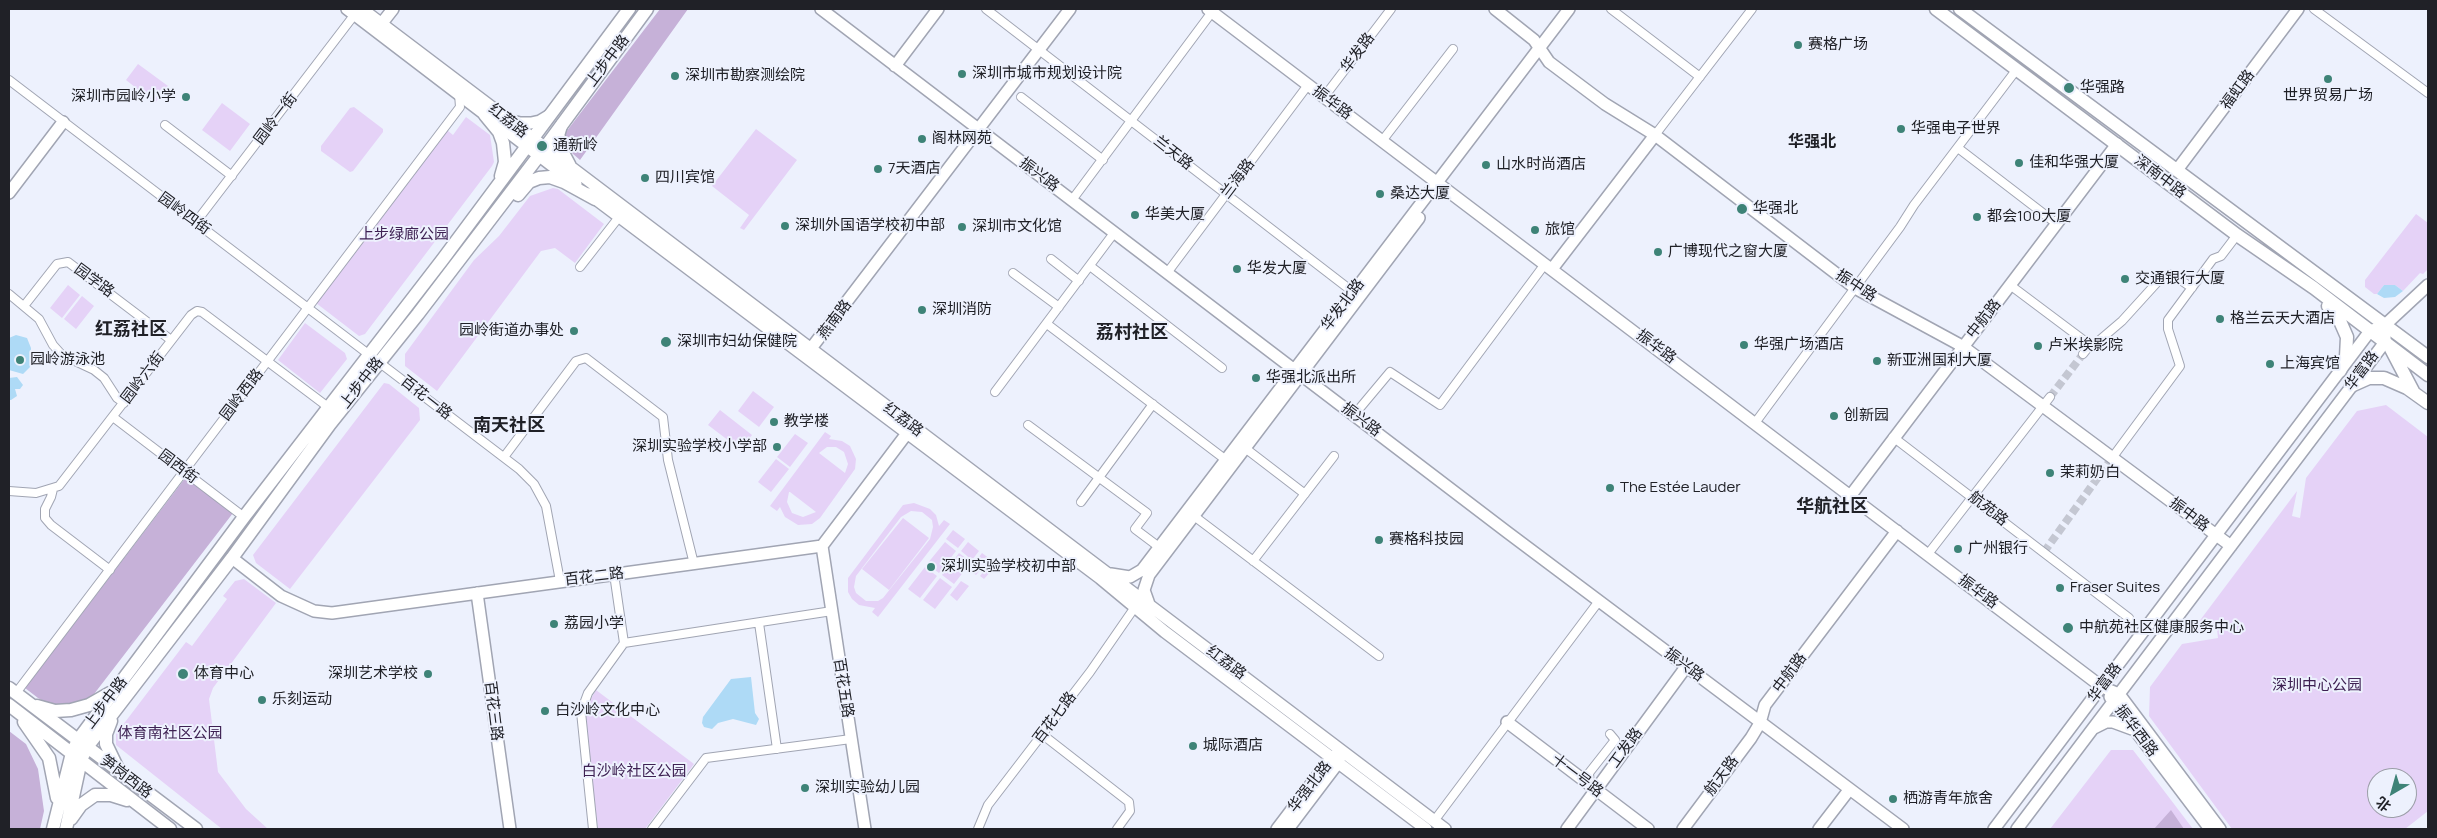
<!DOCTYPE html>
<meta charset="utf-8">
<style>
body{margin:0}
#map{position:relative;width:2437px;height:838px;overflow:hidden;background:#edf1fd;font-family:Manrope,"Noto Sans SC",sans-serif}
canvas{display:block}
.frame{position:absolute;inset:0;border:10px solid #202127;pointer-events:none}
.north{position:absolute;left:2367px;top:768px;width:50px;height:50px;box-sizing:border-box;background:#edf1fd;border:1px solid #9b9ea7;border-radius:50%;rotate:218deg;font-size:14px;font-weight:700;line-height:20px;text-align:center;color:#202127}
.north::after{content:'';display:block;margin:auto;width:18px;height:22px;background:#3e8377;clip-path:polygon(50% 0,100% 100%,50% 72%,0 100%)}
</style>
<div id="map">
<canvas width="2437" height="838"></canvas>
<div class="frame"></div>
<div class="north">北</div>
</div>
<script>
const context = document.querySelector('canvas').getContext('2d');
context.lineJoin = 'round';
function fill(path, color) { context.fillStyle = color; context.fill(path, 'evenodd'); }
const shape = rows => new Path2D(rows.map(r => 'M' + r).join(''));
function strokePath(path, color, width, dash) { context.strokeStyle = color; context.lineWidth = width; context.lineCap = dash ? 'butt' : 'round'; context.setLineDash(dash || []); context.stroke(path); }
function drawText(font, color, halo, rows, align = 'center') {
  context.font = font + ' Manrope,"Noto Sans SC",sans-serif'; context.lineWidth = 4; context.setLineDash([]); context.textBaseline = 'middle'; context.strokeStyle = halo; context.fillStyle = color; for (const [text, x, y, turn = 0] of rows) {
    context.save(); context.translate(x, y); context.rotate((+turn || 0) * Math.PI / 180); context.textAlign = isNaN(turn) ? turn : align; if (halo) context.strokeText(text, 0, 0); context.fillText(text, 0, 0); context.restore();
  }
}
fill(shape([
 [138,64,168,86,155,103,126,80],
 [222,103,250,124,230,151,202,130],
 [354,107,383,129,383,132,353,171,350,172,321,151,321,146,350,108],
 [466,117,490,135,494,162,492,166,365,334,359,336,316,303,447,130,453,135],
 [756,129,797,160,744,230,740,228,749,215,712,186],
 [553,188,558,189,604,224,575,263,555,248,541,251,437,391,405,366,405,354,474,260,499,236,530,196],
 [2416,214,2428,223,2428,269,2423,274,2420,273,2403,291,2395,285,2384,285,2377,294,2374,294,2365,287,2365,280],
 [68,285,80,295,62,318,50,308],
 [82,296,94,306,76,329,64,319],
 [305,323,345,353,347,359,320,393,278,360],
 [384,383,389,384,419,408,420,420,290,589,256,563,253,555],
 [753,391,774,407,759,427,738,411],
 [2386,405,2428,437,2428,811,2405,829,2232,829,2149,716,2150,687,2182,644,2218,638,2217,629,2189,635,2297,491,2292,516,2300,518,2306,478,2357,411],
 [2377,778,2407,778,2407,808,2377,808],
 [720,410,752,435,741,450,708,425],
 [825,432,831,436,829,439,842,441,850,446,856,459,855,469,820,518,812,524,798,525,785,517,780,507,777,511,770,506],
 [827,447,836,447,844,452,848,464,845,473,819,453],
 [789,492,790,492,816,512,803,517,792,513,787,502],
 [795,434,808,443,790,467,777,457],
 [776,459,789,469,771,492,758,482],
 [914,503,930,509,936,515,939,526,944,520,950,524,878,617,872,612,875,608,859,605,852,599,848,592,848,578,903,505],
 [911,511,922,512,932,520,933,527,930,539,883,598,878,601,866,601,856,593,854,587,856,576,901,517],
 [903,518,929,538,889,590,862,569],
 [953,530,965,539,958,548,946,539],
 [945,542,956,551,939,573,927,564],
 [968,542,979,551,972,560,961,551],
 [959,553,971,562,954,584,942,575],
 [982,553,994,562,990,567,993,569,984,579,980,576,985,570,982,568,976,575,969,570],
 [925,567,937,576,920,598,908,589],
 [940,578,952,587,935,609,923,600],
 [244,579,276,603,213,688,209,699,218,772,246,809,268,829,222,829,116,745,116,734,186,642,192,646,227,599,223,596,235,581],
 [961,581,969,586,957,601,950,595],
 [596,690,694,764,645,829,598,829,584,721,589,702],
 [2111,750,2133,750,2193,829,2050,829]
]), '#e5d2f7');
fill(shape([
 [660,9,688,9,580,160,565,147,566,132],
 [186,477,233,513,91,698,75,704,61,705,45,702,38,698,25,688],
 [9,731,26,744,38,769,44,811,40,829,9,829],
 [2171,810,2184,829,2154,829]
]), '#c6b1d8');
fill(shape([
 [2384,285,2395,285,2403,291,2395,297,2384,298,2377,294],
 [16,335,27,338,31,348,30,367,23,374,9,370,9,338],
 [17,377,23,385,20,389,15,389,17,396,11,400,9,400,9,378],
 [751,677,755,713,759,719,756,725,733,719,718,723,712,729,704,727,702,723,703,717,731,679]
]), '#aedaf6');
strokePath(shape([
 [2050,397,2083,354],
 [2044,552,2112,458]
]), '#c4c7d2', 8, [8, 4]);
const street = shape([
 [986,9,1357,295],
 [1611,9,1700,77],
 [2314,9,2428,93],
 [9,80,519,469,534,484,546,506,560,581],
 [1021,97,1103,160],
 [1324,97,1391,9],
 [165,125,232,176],
 [1655,135,1752,9],
 [1382,141,1453,49],
 [1958,148,2057,224],
 [1072,200,1212,12],
 [196,222,355,14],
 [1051,259,1079,281],
 [1090,266,1222,368],
 [580,267,619,217],
 [1013,273,1059,307],
 [1167,273,1308,85],
 [2010,285,2090,345,2095,344,2122,321,2162,277,2172,274,2192,288],
 [9,294,39,319,53,345,62,355,94,370,104,378,117,398,124,403],
 [24,306,57,264,68,262,171,340],
 [1047,324,1226,460],
 [2083,354,2090,345],
 [995,392,1114,233],
 [1354,415,1390,372,1440,405,1545,264],
 [113,417,244,517],
 [1755,423,1900,227,1914,205,2017,69],
 [1028,425,1147,513,1135,529,1159,547],
 [1893,437,2129,618],
 [1245,448,1305,494],
 [504,457,576,361,586,358,663,417,668,460,694,564],
 [2112,458,2180,366,2168,329,2168,320,2213,259,2221,256,2237,235],
 [53,489,51,497,45,509,45,518,51,525,110,570],
 [9,491,36,493,59,486,191,315,197,311,202,312,328,407],
 [1081,502,1153,404],
 [1194,516,1379,656],
 [1928,554,2050,397],
 [1253,561,1334,456],
 [614,574,624,643],
 [759,623,777,749],
 [16,693,460,107,459,94],
 [1043,735,1129,802,1130,811,1117,829],
 [1590,785,1589,773,1615,740,1610,734],
 [1434,821,1599,601],
 [593,829,581,712,588,693,624,643,832,611],
 [652,829,706,758,851,739],
 [978,829,988,805,1090,672,1135,607]
]);
const secondary = shape([
 [347,9,576,184],
 [362,9,1445,829],
 [821,9,1507,532,1903,829],
 [1208,9,2102,687,2119,694,2220,829],
 [1495,9,1534,40,1549,62,1605,104,1655,135,1855,288,1962,346,2231,546],
 [382,23,393,9],
 [895,66,938,9],
 [509,120,520,123,531,123,540,121,550,115],
 [562,124,559,134,560,146,570,165],
 [2177,170,2298,9],
 [9,193,63,122],
 [589,194,1100,578,1165,632,1426,829],
 [1552,269,1655,135],
 [806,355,1070,9],
 [1851,495,2117,144],
 [822,546,865,829],
 [232,558,281,596,314,611,332,613,822,546,911,428],
 [1111,574,1130,577,1142,570,1569,9],
 [477,593,510,829],
 [1149,604,1144,590,1149,575,1419,218],
 [2110,697,2210,829],
 [1507,722,1648,829],
 [2094,728,2106,722,2113,722,2132,729],
 [1277,829,1331,758,1336,755],
 [1288,829,1338,763,1340,757],
 [1567,829,1686,667],
 [1683,829,1751,738,1760,723,1765,705,1897,531],
 [1819,829,1849,790],
 [1994,829,2370,331,2385,325,2428,285],
 [2017,829,2385,342,2385,335]
]);
const primary = shape([
 [1936,9,2237,235,2314,288,2428,375],
 [1960,9,2428,357],
 [485,115,499,132,503,143,505,162,501,176],
 [518,195,529,182,539,178,550,177,564,182,595,199],
 [2328,306,2340,321,2347,337,2346,357,2340,371],
 [2391,349,2413,391],
 [2351,386,2369,378,2384,378,2407,388,2428,403],
 [9,688,196,829],
 [9,705,170,829],
 [37,706,55,711,71,710,89,705,110,693],
 [111,721,106,734,106,744,117,767],
 [24,722,49,758,57,798],
 [71,819,81,805,95,795,111,795,127,800],
 [53,829,72,753,78,740,244,517,443,259,629,9],
 [66,829,81,760,87,747,232,558,330,424,418,314,544,149,647,9]
]);
strokePath(street, '#a1a5b3', 10);
strokePath(secondary, '#a1a5b3', 14);
strokePath(primary, '#a1a5b3', 15);
strokePath(street, '#fff', 8);
strokePath(secondary, '#fff', 11);
strokePath(primary, '#fff', 12);
for (const [x, y, r, color] of [
 [1798,45,5,"#3e8377"],
 [962,74,5,"#3e8377"],
 [675,76,5,"#3e8377"],
 [2328,79,5,"#3e8377"],
 [2069,88,6,"#3e8377"],
 [186,97,5,"#3e8377"],
 [1901,129,5,"#3e8377"],
 [922,139,5,"#3e8377"],
 [542,146,6,"#3e8377"],
 [2019,163,5,"#3e8377"],
 [1486,165,5,"#3e8377"],
 [878,169,5,"#3e8377"],
 [645,178,5,"#3e8377"],
 [1380,194,5,"#3e8377"],
 [1742,209,6,"#3e8377"],
 [1135,215,5,"#3e8377"],
 [1977,217,5,"#3e8377"],
 [785,226,5,"#3e8377"],
 [962,227,5,"#3e8377"],
 [1535,230,5,"#3e8377"],
 [1658,252,5,"#3e8377"],
 [1237,269,5,"#3e8377"],
 [2125,279,5,"#3e8377"],
 [922,310,5,"#3e8377"],
 [2220,319,5,"#3e8377"],
 [574,331,5,"#3e8377"],
 [666,342,6,"#3e8377"],
 [1744,345,5,"#3e8377"],
 [2038,346,5,"#3e8377"],
 [20,360,5,"#3e8377"],
 [1877,361,5,"#3e8377"],
 [2270,364,5,"#3e8377"],
 [1256,378,5,"#3e8377"],
 [1834,416,5,"#3e8377"],
 [774,422,5,"#3e8377"],
 [777,447,5,"#3e8377"],
 [2050,473,5,"#3e8377"],
 [1610,488,5,"#3e8377"],
 [1379,540,5,"#3e8377"],
 [1958,549,5,"#3e8377"],
 [931,567,5,"#3e8377"],
 [2060,588,5,"#3e8377"],
 [554,624,5,"#3e8377"],
 [2068,628,6,"#3e8377"],
 [183,674,6,"#3e8377"],
 [428,674,5,"#3e8377"],
 [262,700,5,"#3e8377"],
 [545,711,5,"#3e8377"],
 [1193,746,5,"#3e8377"],
 [805,788,5,"#3e8377"],
 [1893,799,5,"#3e8377"]
]) { const dot = new Path2D(); dot.arc(x, y, r, 0, 2 * Math.PI); context.fillStyle = color; context.fill(dot); strokePath(dot, '#edf1fd', 2); }
drawText('15px', '#202127', '#edf1fd', [
 ["赛格广场",1808,45],
 ["深圳市城市规划设计院",972,74],
 ["深圳市勘察测绘院",685,76],
 ["华强路",2080,88],
 ["世界贸易广场",2328,96,"center"],
 ["深圳市园岭小学",176,97,"right"],
 ["华强电子世界",1911,129],
 ["阁林网苑",932,139],
 ["通新岭",553,146],
 ["佳和华强大厦",2029,163],
 ["山水时尚酒店",1496,165],
 ["7天酒店",888,169],
 ["四川宾馆",655,178],
 ["桑达大厦",1390,194],
 ["华强北",1753,209],
 ["华美大厦",1145,215],
 ["都会100大厦",1987,217],
 ["深圳外国语学校初中部",795,226],
 ["深圳市文化馆",972,227],
 ["旅馆",1545,230],
 ["广博现代之窗大厦",1668,252],
 ["华发大厦",1247,269],
 ["交通银行大厦",2135,279],
 ["深圳消防",932,310],
 ["格兰云天大酒店",2230,319],
 ["园岭街道办事处",564,331,"right"],
 ["深圳市妇幼保健院",677,342],
 ["华强广场酒店",1754,345],
 ["卢米埃影院",2048,346],
 ["园岭游泳池",30,360],
 ["新亚洲国利大厦",1887,361],
 ["上海宾馆",2280,364],
 ["华强北派出所",1266,378],
 ["创新园",1844,416],
 ["教学楼",784,422],
 ["深圳实验学校小学部",767,447,"right"],
 ["茉莉奶白",2060,473],
 ["The Estée Lauder",1620,488],
 ["赛格科技园",1389,540],
 ["广州银行",1968,549],
 ["深圳实验学校初中部",941,567],
 ["Fraser Suites",2070,588],
 ["荔园小学",564,624],
 ["中航苑社区健康服务中心",2079,628],
 ["体育中心",194,674],
 ["深圳艺术学校",418,674,"right"],
 ["乐刻运动",272,700],
 ["白沙岭文化中心",555,711],
 ["城际酒店",1203,746],
 ["深圳实验幼儿园",815,788],
 ["栖游青年旅舍",1903,799]
], 'left');
drawText('15px', '#202127', '#edf1fd', [
 ["华发路",1358,53,-53],
 ["上步中路",608,61,-53],
 ["福虹路",2238,90,-53],
 ["振华路",1332,103,37],
 ["园岭一街",276,119,-53],
 ["红荔路",508,121,38],
 ["兰天路",1173,153,38],
 ["振兴路",1039,175,37],
 ["深南中路",2160,177,37],
 ["兰海路",1238,179,-53],
 ["园岭四街",184,214,36],
 ["园学路",94,281,36],
 ["振中路",1856,286,33],
 ["华发北路",1343,305,-53],
 ["中航路",1984,319,-52],
 ["燕南路",835,320,-53],
 ["振华路",1656,347,37],
 ["华富路",2362,371,-53],
 ["园岭六街",143,378,-53],
 ["上步中路",362,383,-52],
 ["园岭西路",242,395,-53],
 ["百花一路",426,398,38],
 ["红荔路",903,420,37],
 ["振兴路",1361,420,37],
 ["园西街",178,467,37],
 ["航苑路",1988,509,38],
 ["振中路",2189,515,37],
 ["百花二路",594,577,-7],
 ["振华路",1978,592,37],
 ["红荔路",1226,663,37],
 ["振兴路",1684,665,37],
 ["中航路",1790,673,-53],
 ["华富路",2105,683,-53],
 ["百花五路",843,688,81],
 ["上步中路",106,703,-53],
 ["百花三路",493,711,83],
 ["百花七路",1055,718,-53],
 ["振华西路",2136,731,53],
 ["工发路",1626,748,-54],
 ["十一号路",1577,776,37],
 ["航天路",1722,776,-53],
 ["笋岗西路",126,777,37],
 ["华强北路",1310,787,-52]
]);
drawText('15px', '#3e2153', '#edf1fd', [
 ["上步绿廊公园",404,235],
 ["深圳中心公园",2317,686],
 ["体育南社区公园",170,734],
 ["白沙岭社区公园",634,772]
]);
drawText('bold 16px', '#202127', '#edf1fd', [
 ["华强北",1812,143]
]);
drawText('bold 18px', '#202127', '#edf1fd', [
 ["红荔社区",131,330],
 ["荔村社区",1132,333],
 ["南天社区",509,426],
 ["华航社区",1832,507]
]);
</script>
